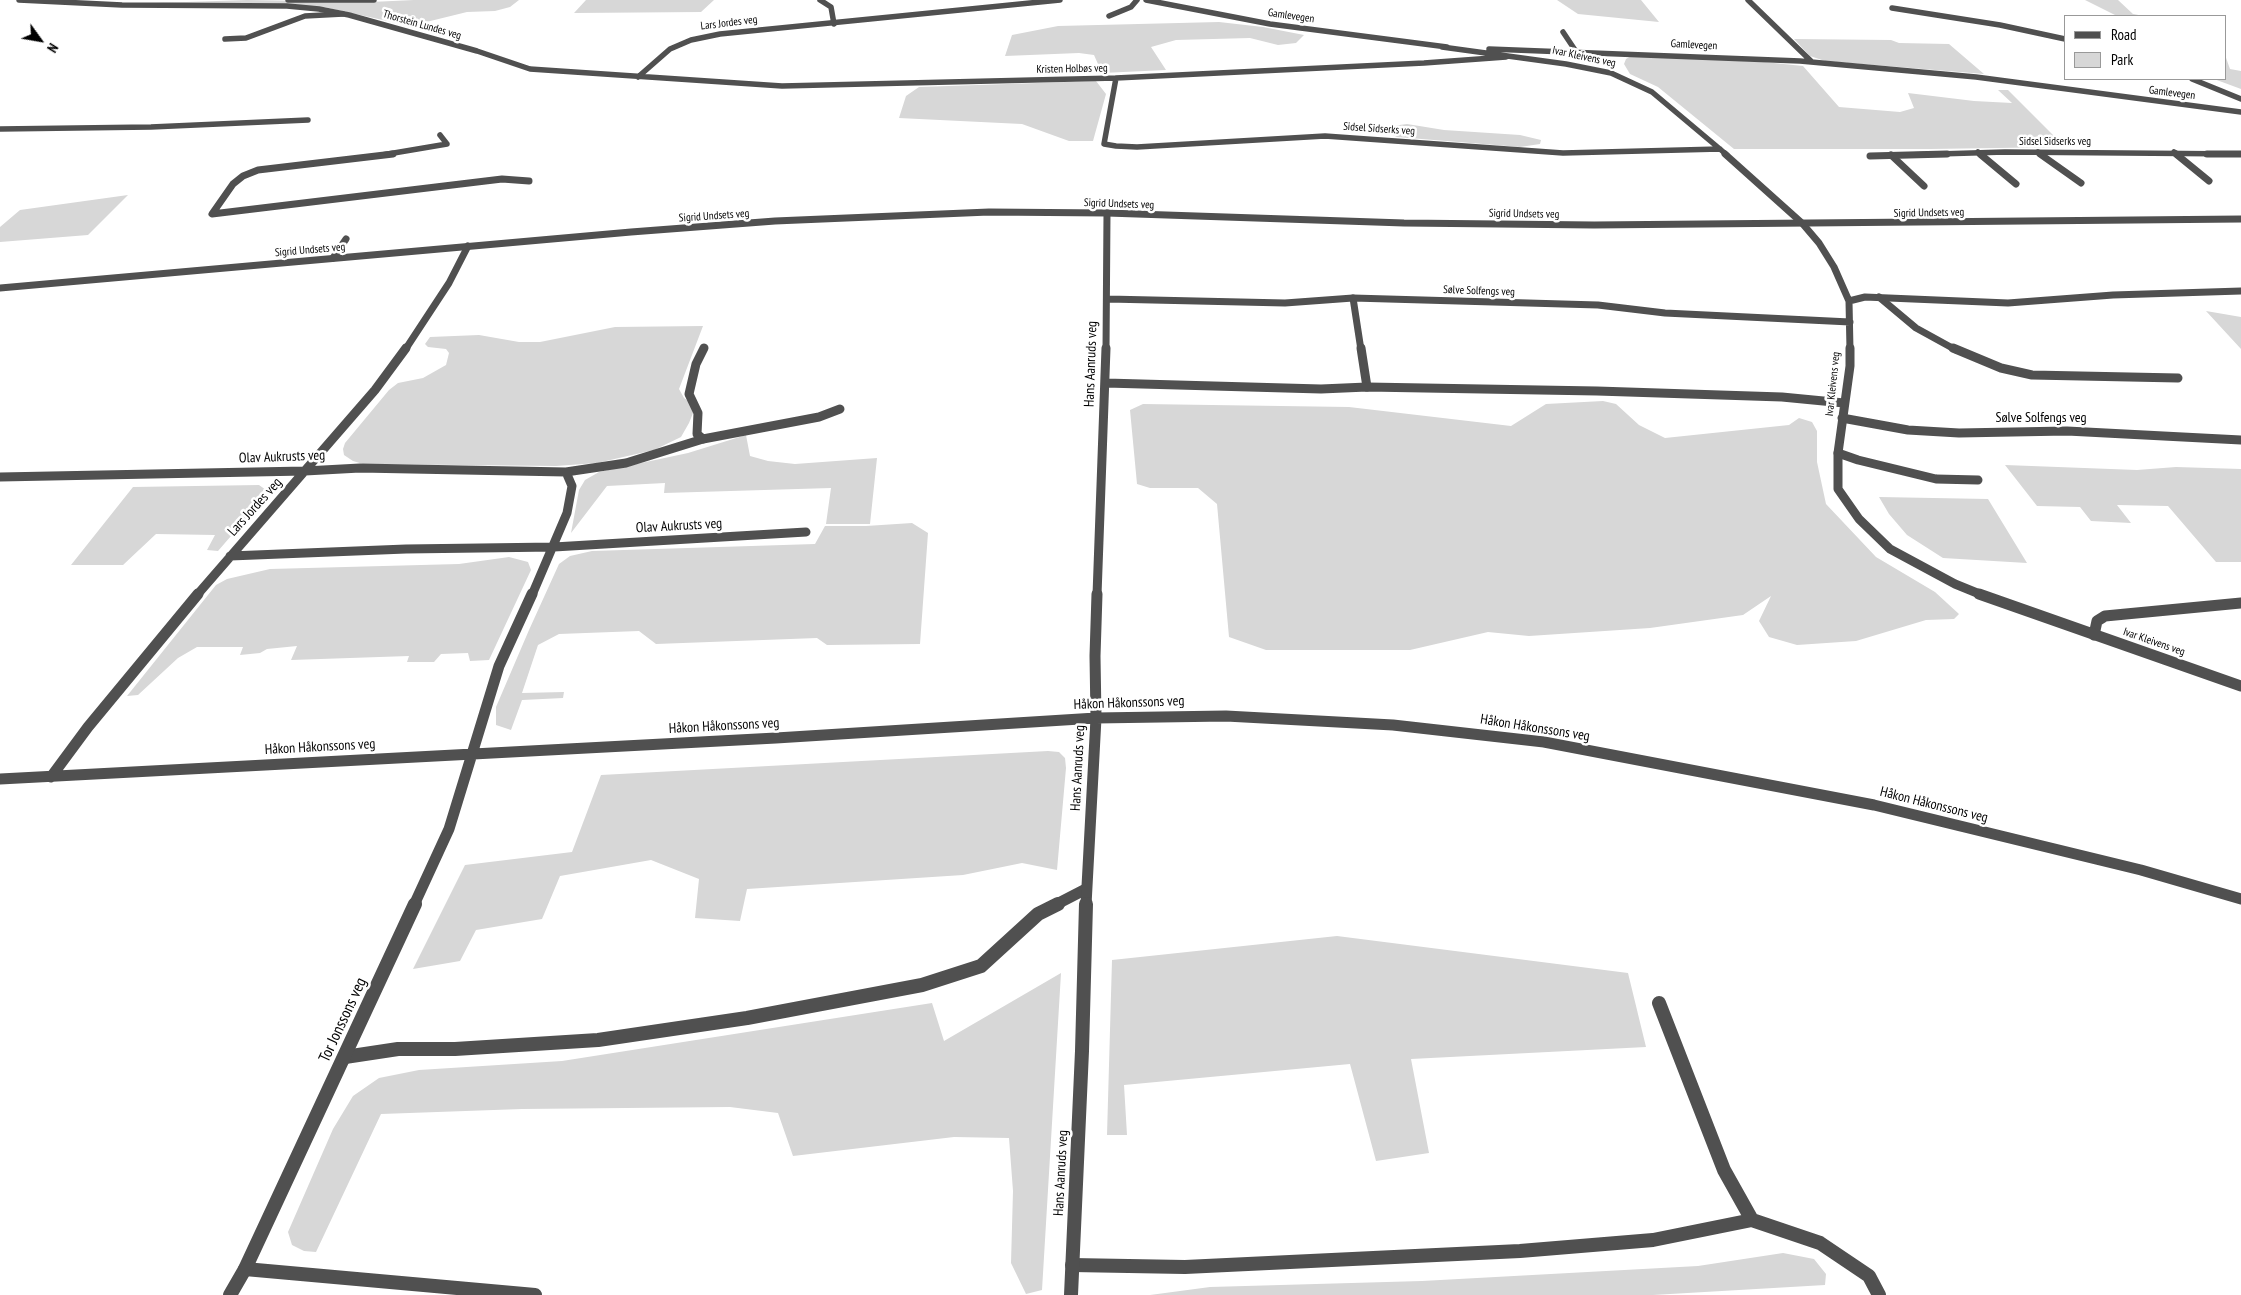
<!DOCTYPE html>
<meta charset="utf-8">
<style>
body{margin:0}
#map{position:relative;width:2241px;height:1295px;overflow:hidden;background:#fff;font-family:"PT Sans Narrow",sans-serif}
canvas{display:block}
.legend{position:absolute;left:2064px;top:15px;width:162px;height:65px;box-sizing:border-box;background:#fff;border:1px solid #999;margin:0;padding:6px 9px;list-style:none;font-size:15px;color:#000}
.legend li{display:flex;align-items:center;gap:10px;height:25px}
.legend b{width:25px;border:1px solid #999}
.north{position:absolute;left:15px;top:15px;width:50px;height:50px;-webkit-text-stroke:4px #fff;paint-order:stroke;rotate:122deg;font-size:14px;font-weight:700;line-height:20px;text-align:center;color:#000}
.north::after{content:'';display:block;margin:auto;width:18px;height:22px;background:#000;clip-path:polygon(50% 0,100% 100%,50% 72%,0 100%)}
</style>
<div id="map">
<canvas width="2241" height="1295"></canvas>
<ul class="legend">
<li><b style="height:6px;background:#505050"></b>Road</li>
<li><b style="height:14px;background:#d7d7d7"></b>Park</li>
</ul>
<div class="north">N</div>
</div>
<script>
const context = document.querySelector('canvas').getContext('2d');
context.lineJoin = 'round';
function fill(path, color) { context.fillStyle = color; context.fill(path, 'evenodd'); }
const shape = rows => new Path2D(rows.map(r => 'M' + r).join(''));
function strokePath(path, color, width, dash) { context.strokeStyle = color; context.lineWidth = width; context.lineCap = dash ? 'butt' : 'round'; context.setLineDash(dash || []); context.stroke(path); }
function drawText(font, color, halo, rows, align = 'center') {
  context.font = font + ' "PT Sans Narrow",sans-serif'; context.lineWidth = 5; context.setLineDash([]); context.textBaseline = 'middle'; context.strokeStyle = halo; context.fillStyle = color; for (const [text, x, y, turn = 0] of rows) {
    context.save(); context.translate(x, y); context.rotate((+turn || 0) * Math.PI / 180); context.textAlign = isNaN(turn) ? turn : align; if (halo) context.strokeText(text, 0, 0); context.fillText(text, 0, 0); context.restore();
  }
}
fill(shape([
 [247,0,371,2,414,0,519,0,510,7,495,11,467,12,410,26,324,7,156,3],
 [586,0,714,0,701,12,574,13],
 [1557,0,1641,0,1659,22,1578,14],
 [2085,0,2118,0,2133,14,2144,16,2117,16],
 [1219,22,1263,27,1304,35,1296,43,1278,45,1250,38,1176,40,1151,47,1166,70,1102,73,1094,55,1079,53,1005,56,1012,35,1058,26],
 [1794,39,1891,40,1899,43,1949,44,1984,74,1825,61,1810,56],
 [2225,55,2230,69,2241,71,2241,89,2214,79,2225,79],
 [1631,56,1764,62,1803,66,1839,107,1900,112,1914,108,1908,93,1974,101,2012,103,1998,90,2008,90,2065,147,1930,149,1734,149,1658,87,1630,74,1624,64,1626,59],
 [1096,81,1106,94,1093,141,1069,141,1022,124,899,118,906,96,919,87],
 [1407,124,1444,130,1520,135,1541,140,1540,144,1520,147,1397,137,1386,132,1392,126],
 [128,195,88,235,0,242,0,227,20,210],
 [2206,311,2241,317,2241,349],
 [703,326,679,389,684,398,691,403,693,413,689,423,681,437,654,450,597,463,556,466,363,464,353,461,344,455,343,449,345,443,389,390,398,383,423,378,446,365,449,353,446,349,428,347,425,344,430,337,479,335,519,342,540,342,615,327],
 [1603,401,1616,404,1639,425,1665,438,1789,425,1799,418,1812,422,1817,431,1817,462,1826,504,1876,557,1935,592,1959,614,1954,619,1926,620,1856,641,1797,645,1769,637,1759,621,1771,596,1743,615,1650,628,1529,636,1488,632,1410,650,1266,650,1229,637,1217,504,1198,488,1150,488,1137,484,1130,410,1143,404,1349,407,1511,426,1546,404],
 [746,435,750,456,768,461,795,464,877,458,870,524,826,524,831,488,664,493,665,483,607,486,571,533,579,490,585,480,599,472,688,453],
 [2005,465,2137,470,2176,467,2241,469,2241,562,2216,562,2168,506,2117,505,2131,523,2091,521,2080,507,2037,506],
 [259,485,266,490,264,498,218,551,207,550,215,535,156,534,123,565,71,565,133,487],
 [1879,497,1988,499,2027,563,1943,558,1907,535,1889,514],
 [912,523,928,533,920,644,827,645,817,638,656,644,639,631,559,634,538,645,522,693,564,692,563,698,522,700,511,730,496,725,496,707,529,630,559,564,570,556,592,551,815,544,825,526,866,526],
 [509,557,528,562,531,570,489,660,470,661,468,653,441,654,434,662,407,662,409,656,291,660,297,646,267,649,260,653,240,655,243,647,197,647,178,658,138,695,127,696,216,585,227,579,270,569,459,564],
 [1048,751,1059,752,1065,758,1066,768,1057,870,1022,863,963,875,747,889,740,921,695,918,699,879,651,860,560,876,542,919,476,930,460,961,413,969,465,865,572,852,601,775],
 [1337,936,1628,973,1646,1047,1411,1059,1429,1153,1376,1161,1350,1064,1124,1085,1127,1135,1107,1135,1112,960],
 [1061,973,1042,1290,1026,1294,1011,1263,1013,1191,1009,1138,954,1137,793,1156,778,1113,730,1107,522,1109,381,1114,316,1252,304,1251,292,1245,288,1232,333,1129,353,1096,379,1078,419,1070,562,1061,932,1003,944,1041],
 [1783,1253,1814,1259,1826,1274,1825,1285,1653,1295,1150,1295,1210,1287,1422,1281,1698,1266]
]), '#d7d7d7');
strokePath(shape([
 [820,0,831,7,834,24],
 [1109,16,1131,7,1137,0],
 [1563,32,1577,53],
 [225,39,246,38,305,16,343,14],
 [1978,152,1982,155],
 [2038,152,2042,155],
 [2174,152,2178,155],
 [382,155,447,144,440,135]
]), '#505050', 5.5);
strokePath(shape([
 [393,154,258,170,243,176,233,184,212,214,502,179,529,181],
 [1980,154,2016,184],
 [2040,154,2081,183],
 [2176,154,2209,181],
 [1891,155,1924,186],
 [333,258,346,239],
 [1879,297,1916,328,1956,350],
 [1353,298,1361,350]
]), '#505050', 7);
strokePath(shape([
 [704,348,696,364,689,394,698,413,697,434,703,439,819,417,840,409],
 [1361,348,1367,387],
 [1953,348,2001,368,2032,375,2178,378],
 [1838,453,1858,460,1936,479,1978,480]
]), '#505050', 9);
strokePath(shape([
 [2094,635,2097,621,2105,616,2241,603],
 [1055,905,1086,889]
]), '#505050', 11);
strokePath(shape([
 [1659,1003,1724,1170,1752,1220],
 [345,1057,398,1049,455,1049,598,1040,747,1018,922,985,981,966,1038,914,1058,904],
 [1072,1265,1185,1267,1520,1251,1653,1240,1752,1220,1820,1243,1869,1276,1879,1295],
 [245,1269,535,1295]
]), '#505050', 14);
strokePath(shape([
 [19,0,122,5,287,6,319,9,349,15,477,51,530,69,782,86,1116,78,1424,63,1506,57],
 [288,0,374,0],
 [1146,0,1270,24,1447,47],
 [1748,0,1812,62],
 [1892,8,2000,25,2065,39],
 [1442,47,1566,64,1611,73,1652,92,1727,155],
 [1489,49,1800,61,1976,77,2241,112],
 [638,77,670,49,691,40,720,34,1060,0],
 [1116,78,1104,144,1116,146,1137,147,1325,136,1563,153,1720,149],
 [2192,79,2241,99],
 [0,129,151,127,308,120],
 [1905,155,2005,152,2241,154]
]), '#505050', 5.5);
strokePath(shape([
 [1725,154,1802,223,1819,243,1834,267,1849,301,1850,350],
 [2207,154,2241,154],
 [1870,156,1947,154],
 [1108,299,1285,303,1353,298,1598,305,1665,313,1850,322],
 [1849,301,1865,297,2008,303,2113,295,2241,291],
 [405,350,449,283,468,246],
 [1106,350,1107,213]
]), '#505050', 7);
strokePath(shape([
 [1850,348,1850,366,1838,453,1838,489,1859,519,1890,549,1955,584,1982,595],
 [1106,383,1321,389,1367,387,1597,391,1782,397,1844,403],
 [1842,418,1908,430,1959,433,2067,431,2241,440],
 [0,477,305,471,360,468,566,472,626,463,703,439],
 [230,556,406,549,554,547,806,532],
 [197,595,375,390,406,348],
 [532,595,567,513,572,486,566,472],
 [1097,595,1106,348]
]), '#505050', 9);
strokePath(shape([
 [1979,594,2241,686],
 [51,777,88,727,198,594],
 [0,779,776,738,1096,718,1226,716,1393,725,1544,742,1874,805,2141,870,2241,899],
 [414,905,449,829,499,666,532,594],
 [1086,905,1096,718,1095,656,1097,594]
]), '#505050', 11);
strokePath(shape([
 [230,1295,245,1269,415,904],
 [1071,1295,1082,1051,1086,904]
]), '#505050', 14);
strokePath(shape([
 [0,288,631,232,775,221,989,212,1107,213,1404,223,1594,225,2241,219]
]), '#505050', 7);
drawText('11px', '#000', '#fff', [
 ["Gamlevegen",1291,16,8],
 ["Lars Jordes veg",729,23,-7],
 ["Thorstein Lundes veg",422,25,16],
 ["Gamlevegen",1694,45,3],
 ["Ivar Kleivens veg",1584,57,12],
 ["Kristen Holbøs veg",1072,69,-1],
 ["Gamlevegen",2172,93,7],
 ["Sidsel Sidserks veg",1379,129,4],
 ["Sidsel Sidserks veg",2055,142],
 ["Sigrid Undsets veg",1119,204,2],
 ["Sigrid Undsets veg",1929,213,-1],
 ["Sigrid Undsets veg",1524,214,1],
 ["Sigrid Undsets veg",714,216,-4],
 ["Sigrid Undsets veg",310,250,-5],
 ["Sølve Solfengs veg",1479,291,2],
 ["Ivar Kleivens veg",1833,384,-84],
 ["Ivar Kleivens veg",2154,642,19]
]);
drawText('14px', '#000', '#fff', [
 ["Hans Aanruds veg",1091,364,-88],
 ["Sølve Solfengs veg",2041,418],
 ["Olav Aukrusts veg",282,457,-2],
 ["Lars Jordes veg",255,507,-48],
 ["Olav Aukrusts veg",679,526,-3],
 ["Håkon Håkonssons veg",1129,703,-2],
 ["Håkon Håkonssons veg",724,726,-3],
 ["Håkon Håkonssons veg",1535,728,9],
 ["Håkon Håkonssons veg",320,747,-3],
 ["Hans Aanruds veg",1078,768,-87],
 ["Håkon Håkonssons veg",1934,805,14],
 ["Hans Aanruds veg",1061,1173,-87]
]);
drawText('16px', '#000', '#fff', [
 ["Tor Jonssons veg",343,1020,-65]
]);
</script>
